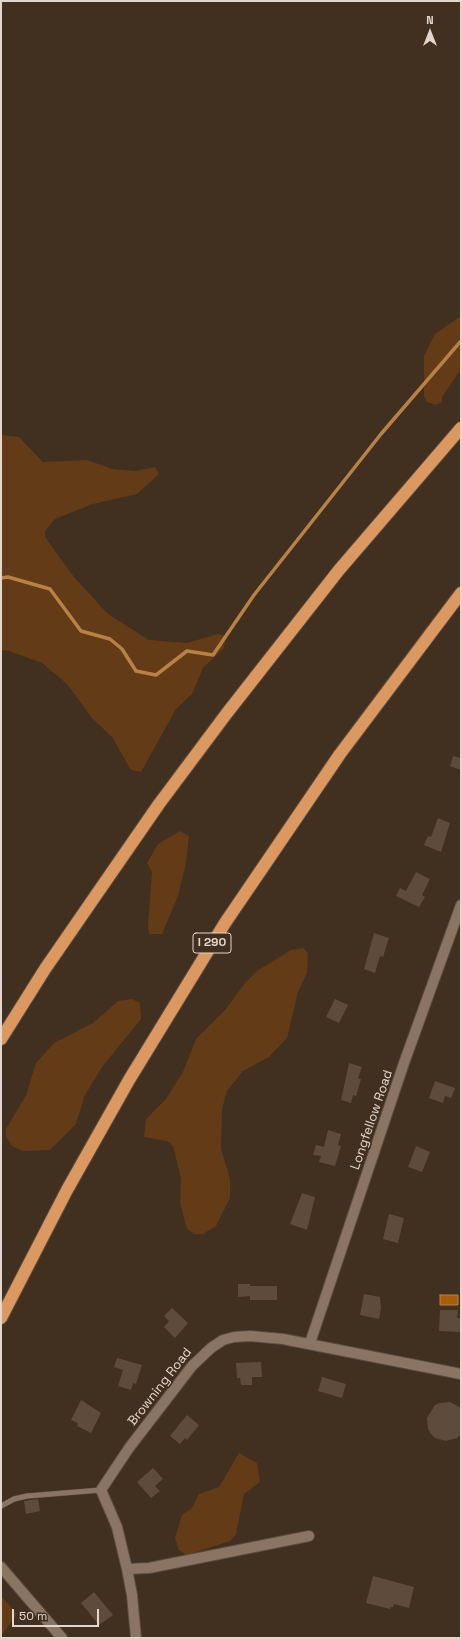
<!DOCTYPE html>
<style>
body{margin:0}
#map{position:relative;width:462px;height:1639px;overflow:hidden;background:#412f20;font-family:"Space Grotesk",sans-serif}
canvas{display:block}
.frame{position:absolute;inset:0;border:2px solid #e3d7cd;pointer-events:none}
.north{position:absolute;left:410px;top:12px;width:40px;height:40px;-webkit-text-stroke:3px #412f20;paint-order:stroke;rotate:0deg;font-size:11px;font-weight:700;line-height:16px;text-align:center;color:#e3d7cd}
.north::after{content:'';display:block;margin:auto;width:14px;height:18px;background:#e3d7cd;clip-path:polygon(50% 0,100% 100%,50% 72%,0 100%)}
.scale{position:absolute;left:12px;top:1609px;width:87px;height:18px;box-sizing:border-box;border:2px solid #e3d7cd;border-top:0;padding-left:5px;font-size:12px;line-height:14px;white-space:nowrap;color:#e3d7cd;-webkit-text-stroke:3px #412f20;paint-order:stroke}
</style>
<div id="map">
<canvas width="462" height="1639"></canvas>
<div class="frame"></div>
<div class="north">N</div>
<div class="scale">50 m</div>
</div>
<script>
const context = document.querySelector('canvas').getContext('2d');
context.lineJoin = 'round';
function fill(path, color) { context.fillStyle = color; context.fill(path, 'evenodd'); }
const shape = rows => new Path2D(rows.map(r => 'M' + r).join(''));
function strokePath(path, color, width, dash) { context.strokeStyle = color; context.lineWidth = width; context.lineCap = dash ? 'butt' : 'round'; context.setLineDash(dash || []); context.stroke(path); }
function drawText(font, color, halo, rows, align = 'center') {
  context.font = font + ' "Space Grotesk",sans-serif'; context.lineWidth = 3.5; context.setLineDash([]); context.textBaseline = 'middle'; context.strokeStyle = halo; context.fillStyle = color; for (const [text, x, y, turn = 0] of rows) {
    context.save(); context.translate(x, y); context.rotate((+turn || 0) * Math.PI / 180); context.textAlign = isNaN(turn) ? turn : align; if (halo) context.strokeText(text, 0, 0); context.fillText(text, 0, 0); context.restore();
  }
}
fill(shape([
 [461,316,461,369,442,397,442,402,436,405,427,402,424,396,424,356,435,334],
 [1,435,19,437,43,462,87,460,113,469,136,471,155,467,159,474,137,494,93,504,55,519,45,531,45,537,74,577,108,614,149,640,187,643,218,634,226,636,224,648,203,668,192,694,176,709,141,772,131,770,112,737,92,718,67,684,42,663,9,651,1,650],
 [180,831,189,836,186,863,178,896,162,934,149,934,148,925,152,872,147,863,158,844],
 [303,948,308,953,307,973,298,992,287,1038,269,1057,243,1071,227,1091,222,1109,221,1149,230,1179,230,1198,216,1226,203,1234,194,1234,187,1229,180,1203,181,1178,173,1146,167,1141,144,1137,146,1119,166,1099,183,1072,196,1039,226,1009,245,983,257,971,291,950],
 [132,999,140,1003,141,1019,102,1067,85,1095,76,1124,50,1150,23,1151,12,1146,6,1137,6,1129,26,1095,36,1063,54,1043,93,1023,118,1001],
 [239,1453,257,1463,260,1482,244,1494,236,1534,230,1541,187,1555,179,1550,175,1538,182,1515,192,1508,199,1494,219,1487],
 [1,1596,17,1614,1,1636]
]), '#633b16');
const water = shape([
 [440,1295,458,1295,458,1305,440,1305,440,1295]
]);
fill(water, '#a65e0c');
strokePath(water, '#b88246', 1);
strokePath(shape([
 [1,578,8,577,50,589,81,631,110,639,122,649,136,671,156,675,187,651,213,655,254,595,381,434,461,341]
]), '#b88246', 3.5);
fill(shape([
 [453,756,461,758,461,770,450,766],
 [438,818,450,823,441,852,424,845,428,836,431,837],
 [416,872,430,879,422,895,425,897,419,907,396,896,400,888,406,891],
 [374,933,389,938,383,957,380,956,375,973,364,969],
 [335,999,348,1005,339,1023,326,1017],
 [349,1063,362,1067,358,1078,361,1079,356,1096,353,1095,351,1103,341,1100],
 [435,1081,455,1088,451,1098,445,1096,443,1103,429,1098],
 [328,1130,341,1134,338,1145,341,1146,335,1166,319,1162,321,1156,313,1155,316,1145,324,1147],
 [416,1146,430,1152,422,1172,408,1167],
 [302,1193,315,1197,307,1230,290,1224],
 [389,1214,404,1218,398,1243,383,1239],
 [238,1284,250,1284,250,1286,277,1286,277,1300,250,1300,250,1296,238,1297],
 [364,1294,380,1297,381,1308,379,1319,360,1315],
 [172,1308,188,1323,175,1338,164,1327,169,1321,164,1316],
 [440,1310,458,1310,457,1318,460,1318,460,1332,439,1331],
 [117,1358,142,1365,136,1384,133,1383,131,1390,118,1386,123,1370,114,1367],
 [261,1362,262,1377,252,1377,252,1385,241,1385,240,1378,237,1378,236,1363],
 [322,1377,346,1384,342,1398,318,1391],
 [81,1400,101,1413,91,1433,77,1426,78,1423,71,1420],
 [450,1402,461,1408,461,1434,457,1438,446,1441,435,1438,431,1434,428,1429,427,1418,435,1405,440,1403],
 [187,1415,199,1425,187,1440,185,1438,180,1444,170,1436],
 [153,1468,163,1479,155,1486,160,1491,151,1498,137,1482],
 [38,1499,40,1511,26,1514,24,1501],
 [373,1576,414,1587,409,1608,394,1604,393,1607,391,1607,390,1609,366,1603],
 [94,1592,113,1615,99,1625,81,1603]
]), '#5f4b3b');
const service = shape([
 [1,1506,14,1499,27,1496,101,1490]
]);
const minor = shape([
 [310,1343,404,1063,461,905],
 [1,1567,62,1638],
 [127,1569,149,1568,309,1536],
 [136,1638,132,1595,127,1569,117,1527,101,1490,129,1448,192,1366,211,1348,223,1340,234,1337,250,1336,283,1339,461,1374]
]);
const motorway = shape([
 [1,1039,45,969,94,898,159,804,227,713,339,570,461,428],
 [1,1318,67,1190,129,1080,225,923,340,754,461,593]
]);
strokePath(service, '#5c4d3f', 6);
strokePath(minor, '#5c4d3f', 12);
strokePath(motorway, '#5c4d3f', 14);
strokePath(service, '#8a7564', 5);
strokePath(minor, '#8a7564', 10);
strokePath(motorway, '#db9961', 12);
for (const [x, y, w] of [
 [212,943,38]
]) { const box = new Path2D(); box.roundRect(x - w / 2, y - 10, w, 20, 3); context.fillStyle = '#412f20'; context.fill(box); strokePath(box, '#e3d7cd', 1); }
drawText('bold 12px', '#e3d7cd', null, [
 ["I 290",212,943]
]);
drawText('13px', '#e3d7cd', '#412f20', [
 ["Longfellow Road",372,1120,-71],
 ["Browning Road",160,1387,-52]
]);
</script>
